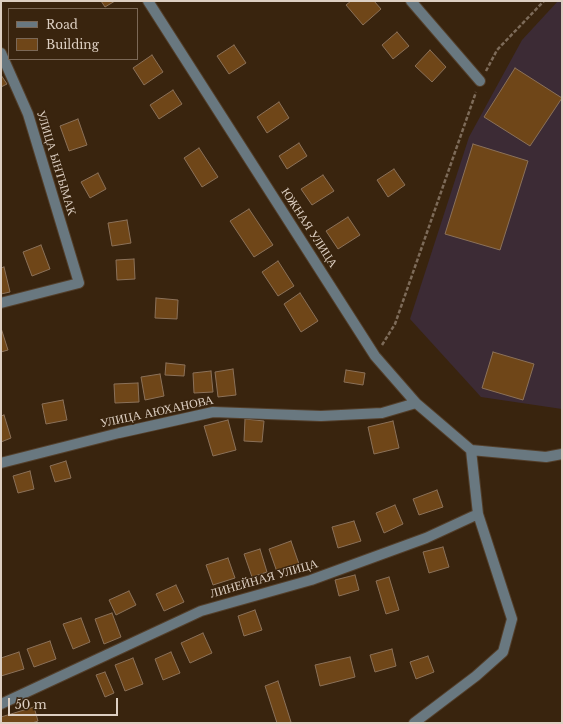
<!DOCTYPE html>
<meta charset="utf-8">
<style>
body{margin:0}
#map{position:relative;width:563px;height:724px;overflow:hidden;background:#39240e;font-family:"Libre Baskerville",serif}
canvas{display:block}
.frame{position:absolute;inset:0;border:2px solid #ddcfc2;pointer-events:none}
.legend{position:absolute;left:8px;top:8px;width:130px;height:52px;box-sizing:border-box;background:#39240e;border:1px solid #7b6856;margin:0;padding:5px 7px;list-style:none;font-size:12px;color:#ddcfc2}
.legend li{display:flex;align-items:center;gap:8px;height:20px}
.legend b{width:20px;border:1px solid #7b6856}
.scale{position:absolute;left:8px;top:698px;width:110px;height:18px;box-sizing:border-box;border:2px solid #ddcfc2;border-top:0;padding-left:5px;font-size:12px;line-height:14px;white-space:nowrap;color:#ddcfc2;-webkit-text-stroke:3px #39240e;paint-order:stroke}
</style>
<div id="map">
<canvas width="563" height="724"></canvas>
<div class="frame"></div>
<ul class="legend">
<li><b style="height:5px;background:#697880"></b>Road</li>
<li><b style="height:11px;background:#6f4618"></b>Building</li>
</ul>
<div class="scale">50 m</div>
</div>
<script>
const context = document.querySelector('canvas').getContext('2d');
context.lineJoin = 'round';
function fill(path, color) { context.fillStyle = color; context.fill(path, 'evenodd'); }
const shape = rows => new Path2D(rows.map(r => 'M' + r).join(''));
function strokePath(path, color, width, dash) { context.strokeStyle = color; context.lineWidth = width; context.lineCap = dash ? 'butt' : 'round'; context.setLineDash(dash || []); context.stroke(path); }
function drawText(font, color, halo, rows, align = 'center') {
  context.font = font + ' "Libre Baskerville",serif'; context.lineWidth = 3; context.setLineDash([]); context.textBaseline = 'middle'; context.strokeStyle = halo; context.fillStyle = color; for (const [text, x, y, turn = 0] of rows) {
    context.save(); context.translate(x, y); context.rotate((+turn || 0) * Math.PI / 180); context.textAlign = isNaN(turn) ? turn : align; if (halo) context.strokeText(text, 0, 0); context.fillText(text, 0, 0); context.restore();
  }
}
fill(shape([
 [558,1,562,1,562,409,481,397,410,319,469,137,522,40]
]), '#3c2b35');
const building = shape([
 [101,1,115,1,105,7,101,1],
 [351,1,374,1,381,9,363,25,346,5,351,1],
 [397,32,409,46,393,59,382,45,397,32],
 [234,45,246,63,229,74,217,56,234,45],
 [430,50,446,67,432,82,415,66,430,50],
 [152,55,163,72,144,85,133,68,152,55],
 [515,68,562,98,530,146,484,117,515,68],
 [1,75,7,84,1,87,1,75],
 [173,90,182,104,159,119,150,105,173,90],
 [279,102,289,118,267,133,257,117,279,102],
 [78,119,87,145,69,151,60,126,78,119],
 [299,143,307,156,287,169,279,156,299,143],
 [473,144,528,161,500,250,445,234,473,144],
 [199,148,218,177,202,187,184,158,199,148],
 [394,169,405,185,388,197,377,180,394,169],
 [98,173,106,189,90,198,81,182,98,173],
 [323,175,334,191,312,205,301,189,323,175],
 [249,209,273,245,254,257,230,221,249,209],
 [348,217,360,235,338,249,326,231,348,217],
 [127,220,131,243,112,246,108,223,127,220],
 [41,245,50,269,32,276,23,252,41,245],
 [134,259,135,279,117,280,116,260,134,259],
 [278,261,294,286,278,296,262,272,278,261],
 [4,267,10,292,1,294,1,268,4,267],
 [300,293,318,321,301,332,284,304,300,293],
 [156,298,178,300,177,319,155,318,156,298],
 [1,328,8,350,1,352,1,328],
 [493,352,534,364,523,400,482,388,493,352],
 [166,363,185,365,184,376,165,375,166,363],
 [233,369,236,395,218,397,215,372,233,369],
 [346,370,365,373,363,385,344,382,346,370],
 [211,371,213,392,194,393,193,373,211,371],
 [160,374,164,396,145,400,141,377,160,374],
 [138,383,139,402,115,403,114,384,138,383],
 [63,400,67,420,46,424,42,404,63,400],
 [4,415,11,438,1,442,1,416,4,415],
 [245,419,264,421,262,442,244,441,245,419],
 [228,420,236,450,213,456,204,426,228,420],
 [393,421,399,448,374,454,368,427,393,421],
 [66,461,71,478,55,482,50,466,66,461],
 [30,471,34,489,18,493,13,476,30,471],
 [437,490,443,507,419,515,413,499,437,490],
 [395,505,403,524,384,533,376,513,395,505],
 [354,521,361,541,338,548,332,527,354,521],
 [291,541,299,564,277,572,269,549,291,541],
 [443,547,449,567,429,573,423,552,443,547],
 [260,549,267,572,252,577,244,554,260,549],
 [228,558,235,578,213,585,206,565,228,558],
 [355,575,359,590,339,596,335,580,355,575],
 [389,577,399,610,386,614,376,581,389,577],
 [176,585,184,602,164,611,156,594,176,585],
 [129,591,136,605,116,615,109,600,129,591],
 [255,610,262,630,244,636,238,616,255,610],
 [112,613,121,637,104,644,95,619,112,613],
 [81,618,90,642,73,649,63,624,81,618],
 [203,633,212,653,190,663,181,643,203,633],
 [50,641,56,659,34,667,27,649,50,641],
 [392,649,396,666,375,672,370,655,392,649],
 [19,652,24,669,1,676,1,658,19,652],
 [171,652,180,673,163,680,155,659,171,652],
 [428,656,434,672,416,679,410,662,428,656],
 [350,657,355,677,320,686,315,665,350,657],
 [133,658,143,684,125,691,115,665,133,658],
 [105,672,114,693,105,697,96,675,105,672],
 [278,681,291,722,287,723,277,723,265,686,278,681],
 [34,707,38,721,32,723,1,723,1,717,34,707]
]);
fill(building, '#6f4618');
strokePath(building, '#8b7159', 1);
const minor = shape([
 [148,1,375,356,416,403,471,450],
 [411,1,480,81],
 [1,53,28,114,79,283,1,303],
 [471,450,546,457,562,454],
 [1,463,119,433,213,412,321,416,382,413,416,403],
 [1,704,201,611,311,580,426,538,478,514,471,450],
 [414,723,476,676,503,652,512,619,478,514]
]);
strokePath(minor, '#533f2b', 12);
strokePath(shape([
 [486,71,497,50,544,1],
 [382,345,395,324,476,92]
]), '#7d6b59', 2.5, [4, 2]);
strokePath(minor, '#697880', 10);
drawText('12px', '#ddcfc2', '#39240e', [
 ["УЛИЦА ЫНТЫМАК",56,163,73],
 ["ЮЖНАЯ УЛИЦА",309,228,57],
 ["УЛИЦА АЮХАНОВА",157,412,-12],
 ["ЛИНЕЙНАЯ УЛИЦА",264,579,-16]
]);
</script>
